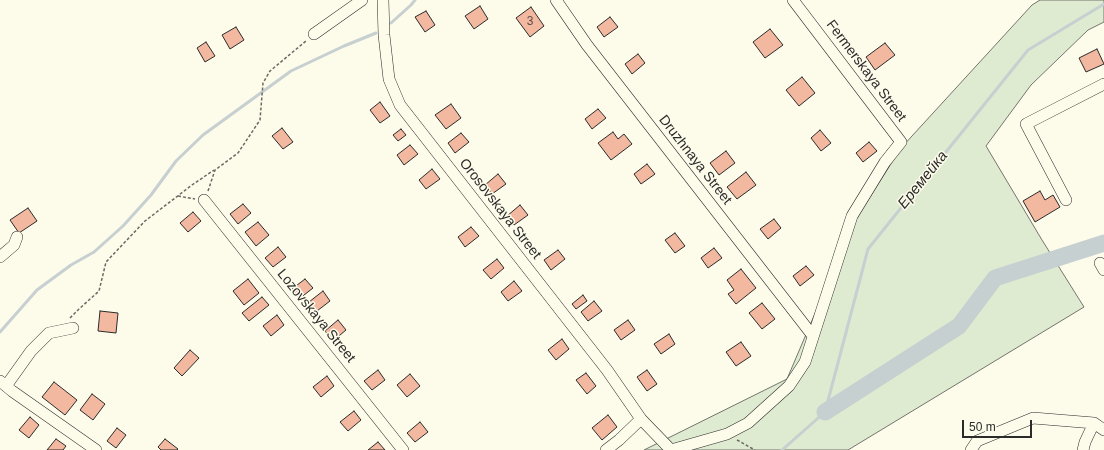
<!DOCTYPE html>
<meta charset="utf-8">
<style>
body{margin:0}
#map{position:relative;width:1104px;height:450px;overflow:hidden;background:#fdfbea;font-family:Arial,sans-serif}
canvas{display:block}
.scale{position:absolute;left:962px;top:420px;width:70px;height:18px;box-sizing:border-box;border:2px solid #2b2b2b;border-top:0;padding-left:5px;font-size:12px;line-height:14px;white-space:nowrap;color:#2b2b2b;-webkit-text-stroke:3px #fdfbea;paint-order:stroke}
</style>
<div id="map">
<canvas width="1104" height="450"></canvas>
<div class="scale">50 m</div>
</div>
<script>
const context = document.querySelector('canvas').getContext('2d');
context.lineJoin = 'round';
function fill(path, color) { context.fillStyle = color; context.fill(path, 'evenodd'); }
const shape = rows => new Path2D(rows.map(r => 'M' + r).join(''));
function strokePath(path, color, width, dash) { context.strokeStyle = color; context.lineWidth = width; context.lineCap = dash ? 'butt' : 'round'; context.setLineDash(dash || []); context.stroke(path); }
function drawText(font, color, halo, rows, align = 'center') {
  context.font = font + ' Arial,sans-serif'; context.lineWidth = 3; context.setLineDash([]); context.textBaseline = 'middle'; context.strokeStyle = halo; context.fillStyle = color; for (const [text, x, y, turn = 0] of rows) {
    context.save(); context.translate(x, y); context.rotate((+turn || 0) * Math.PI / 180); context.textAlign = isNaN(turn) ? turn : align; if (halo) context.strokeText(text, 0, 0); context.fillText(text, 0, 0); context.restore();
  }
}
const green = shape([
 [1040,0,1104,0,1104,22,1088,30,1031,85,986,146,1042,240,1084,307,848,450,644,450,787,379,854,222,901,148,1032,5,1040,0]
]);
fill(green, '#deebd1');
strokePath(green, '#74746e', 1);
strokePath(shape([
 [391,23,411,5,415,0],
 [0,332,37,290,71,265,94,252,123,226,151,195,176,161,203,135,291,71,344,46,376,33],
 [782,450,825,412,868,249,1028,50,1104,4]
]), '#c7d0d0', 3);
strokePath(shape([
 [825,412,959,326,995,278,1104,243]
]), '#c7d0d0', 17);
const building = shape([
 [480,6,488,19,474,29,465,16,480,6],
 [531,7,544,26,530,37,516,18,531,7],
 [426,11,435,25,425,32,415,17,426,11],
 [610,17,618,27,604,37,597,27,610,17],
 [236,27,244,40,230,49,222,35,236,27],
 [770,29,783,45,765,58,753,42,770,29],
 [206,42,215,56,205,62,197,48,206,42],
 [885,43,895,55,875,70,866,57,885,43],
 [1097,49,1104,64,1086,72,1079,58,1097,49],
 [638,54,645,63,632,74,625,64,638,54],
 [802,77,815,93,799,106,786,90,802,77],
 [380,102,390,116,380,123,370,110,380,102],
 [451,104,461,118,446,129,435,115,451,104],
 [598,109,606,118,592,129,585,119,598,109],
 [282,128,293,142,283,149,272,136,282,128],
 [401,129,406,135,398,141,393,135,401,129],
 [820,130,831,143,821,151,811,138,820,130],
 [613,132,618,139,624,134,632,144,611,160,598,143,613,132],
 [461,133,469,142,455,153,448,143,461,133],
 [869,142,877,151,863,162,856,153,869,142],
 [410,145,418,154,404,165,397,155,410,145],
 [726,151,735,163,719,175,710,163,726,151],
 [647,164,655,174,641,184,634,174,647,164],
 [432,169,440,179,426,189,419,180,432,169],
 [746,172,756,185,737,199,727,187,746,172],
 [498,174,506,184,492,194,485,185,498,174],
 [1040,191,1045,200,1053,195,1060,207,1035,222,1023,201,1040,191],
 [243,204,251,213,238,224,230,214,243,204],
 [520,205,528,215,514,225,507,216,520,205],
 [28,208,37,221,19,233,10,220,28,208],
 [193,212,201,221,188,232,180,223,193,212],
 [774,219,781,228,768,239,760,229,774,219],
 [258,222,269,235,256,246,245,232,258,222],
 [471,227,479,236,465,247,458,237,471,227],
 [675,233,685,246,675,253,665,240,675,233],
 [278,247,286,257,273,267,265,258,278,247],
 [714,248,722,258,708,268,701,258,714,248],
 [558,250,565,259,551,270,544,260,558,250],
 [497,259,504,268,491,279,483,270,497,259],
 [806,266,814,275,800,286,793,276,806,266],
 [741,269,756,288,736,304,728,294,734,290,727,280,741,269],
 [248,279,259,293,244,305,233,291,248,279],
 [305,279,313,288,299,299,292,289,305,279],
 [514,281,522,291,508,301,501,292,514,281],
 [323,291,330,301,317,311,309,302,323,291],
 [583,295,587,301,576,309,572,304,583,295],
 [262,297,269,305,249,321,242,313,262,297],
 [594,301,602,311,588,321,581,312,594,301],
 [762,303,775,319,762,329,749,313,762,303],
 [100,311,118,313,116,333,98,331,100,311],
 [277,315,284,325,271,336,263,326,277,315],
 [338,320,346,330,333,341,325,331,338,320],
 [628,320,635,330,621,340,614,330,628,320],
 [669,334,675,344,661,354,654,344,669,334],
 [562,339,569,349,556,360,548,350,562,339],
 [741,342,751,356,736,366,726,352,741,342],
 [190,350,199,358,182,376,174,368,190,350],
 [378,370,385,380,372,390,364,381,378,370],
 [647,370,657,384,647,391,637,377,647,370],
 [586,373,596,386,587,394,576,380,586,373],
 [410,374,420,386,407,397,397,385,410,374],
 [327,376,334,386,321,397,313,387,327,376],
 [54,382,77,400,65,415,42,397,54,382],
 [92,394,105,404,93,420,80,410,92,394],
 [354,411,361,420,348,431,340,422,354,411],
 [608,415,617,427,602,440,592,428,608,415],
 [30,417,39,425,29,438,19,430,30,417],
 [420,422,428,432,415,442,407,433,420,422],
 [117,428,126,435,116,448,107,441,117,428],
 [56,439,66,446,63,450,47,450,56,439],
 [165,439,178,449,177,450,161,450,158,447,165,439],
 [378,442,385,450,368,450,378,442]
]);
fill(building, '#f2b8a0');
strokePath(building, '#2b2b2b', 1);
const minor = shape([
 [383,0,384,35,389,79,400,105,607,370,641,419,671,450,727,434,748,423,789,386,805,362,852,216,885,162,901,142,793,0],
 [556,0,587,45,813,336],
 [314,34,362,0],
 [204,200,403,450],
 [1066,200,1026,124,1104,84],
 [0,257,14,245,17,237],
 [1100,263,1104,270],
 [0,381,12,391,96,450],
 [6,386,31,351,49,333,73,328],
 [606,450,619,440,641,419],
 [971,450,977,441,1033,418,1094,423,1104,430],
 [1083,450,1085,442,1094,423]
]);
strokePath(minor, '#2b2b2b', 12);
strokePath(shape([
 [208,191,215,170,238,153,260,120,263,83,270,71,306,41],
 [178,196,195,199],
 [70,318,79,309,99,291,106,262,145,221,192,185,214,170],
 [737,440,755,450]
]), '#6a6964', 1.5, [3, 2]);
strokePath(minor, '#fdfbea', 11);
drawText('12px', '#5d4e48', null, [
 ["3",530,22]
]);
drawText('14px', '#2b2b2b', '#fdfbea', [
 ["Fermerskaya Street",866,71,53],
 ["Druzhnaya Street",695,160,52],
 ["Orosovskaya Street",500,209,52],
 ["Lozovskaya Street",316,316,51]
]);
drawText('italic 15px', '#2b2b2b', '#fdfbea', [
 ["Еремейка",923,180,-51]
]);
</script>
